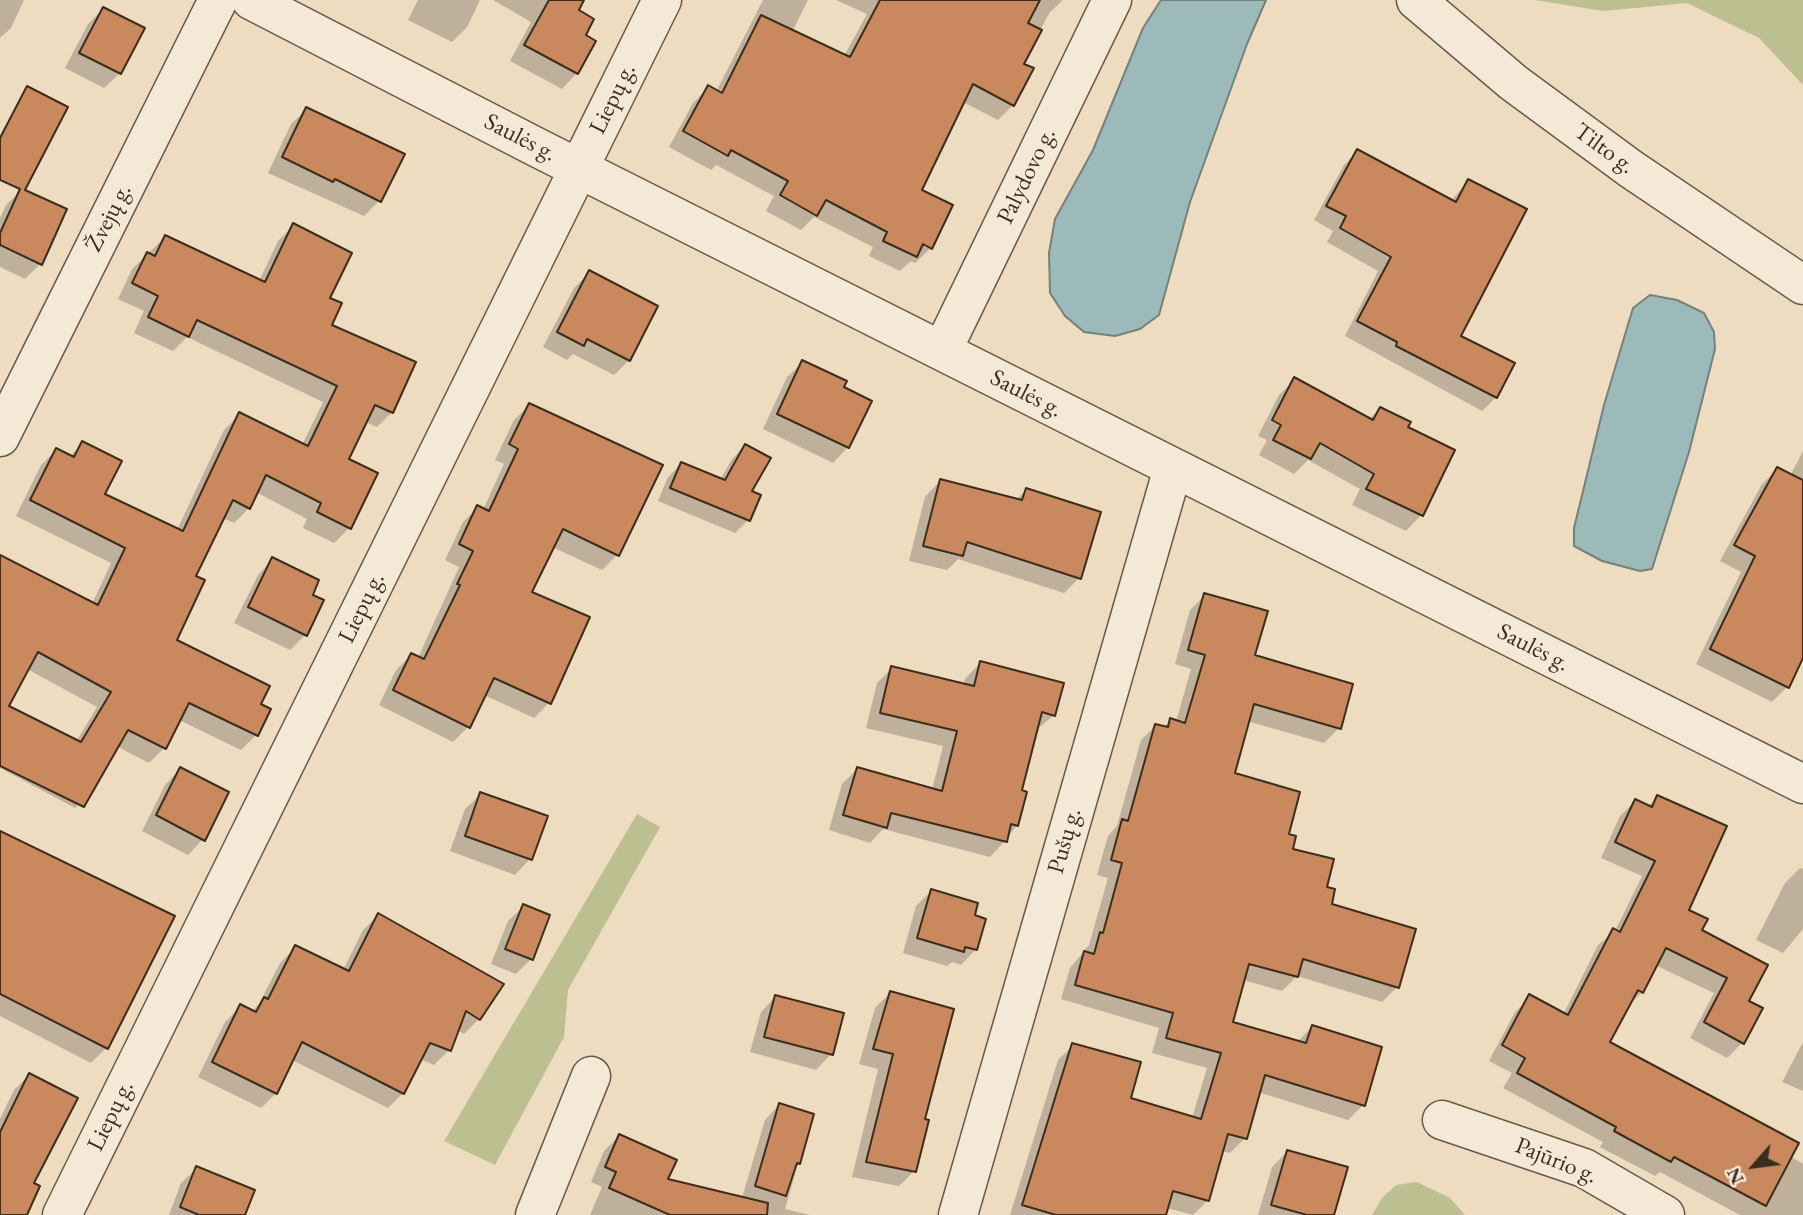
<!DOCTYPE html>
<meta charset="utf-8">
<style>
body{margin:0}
#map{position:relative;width:1803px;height:1215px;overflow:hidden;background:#eedcc1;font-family:"EB Garamond",serif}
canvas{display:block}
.north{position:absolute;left:1719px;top:1131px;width:70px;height:70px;-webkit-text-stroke:5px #f4e8d7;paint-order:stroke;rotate:242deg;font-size:19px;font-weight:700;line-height:28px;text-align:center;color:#3c2e1d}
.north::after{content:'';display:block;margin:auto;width:24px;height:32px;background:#3c2e1d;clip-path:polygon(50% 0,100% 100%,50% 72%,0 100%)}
</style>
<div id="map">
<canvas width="1803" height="1215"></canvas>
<div class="north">N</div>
</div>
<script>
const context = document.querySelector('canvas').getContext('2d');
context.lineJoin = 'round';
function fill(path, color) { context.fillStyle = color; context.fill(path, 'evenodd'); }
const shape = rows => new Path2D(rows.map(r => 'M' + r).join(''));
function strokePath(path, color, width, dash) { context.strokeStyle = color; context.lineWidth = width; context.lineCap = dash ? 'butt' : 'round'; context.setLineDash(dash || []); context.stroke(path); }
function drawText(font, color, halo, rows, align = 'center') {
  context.font = font + ' "EB Garamond",serif'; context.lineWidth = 5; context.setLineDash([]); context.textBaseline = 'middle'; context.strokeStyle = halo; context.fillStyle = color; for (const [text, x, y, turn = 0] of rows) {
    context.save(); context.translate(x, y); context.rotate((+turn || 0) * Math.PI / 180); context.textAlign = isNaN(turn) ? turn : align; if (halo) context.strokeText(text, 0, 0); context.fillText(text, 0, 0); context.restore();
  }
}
fill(shape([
 [1535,0,1803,0,1803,85,1759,38,1687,3,1603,11],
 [637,814,660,827,568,990,564,1037,495,1165,444,1141],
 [1417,1182,1450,1198,1465,1215,1372,1215,1382,1198,1396,1185]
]), '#bcbf90');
const water = shape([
 [1161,0,1266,0,1247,44,1190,202,1159,315,1140,329,1115,336,1084,332,1065,316,1050,293,1049,253,1055,219,1093,150,1143,28,1161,0],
 [1650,295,1677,300,1704,313,1714,332,1715,349,1689,452,1652,569,1640,571,1602,561,1574,546,1574,528,1604,405,1633,308,1650,295]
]);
fill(water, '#9bbab9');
strokePath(water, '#75827b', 2);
fill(shape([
 [0,0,24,0,11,28,0,38],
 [418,0,480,0,467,27,452,42,408,20],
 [493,0,582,0,577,11,584,36,594,41,577,73,562,89,510,61,531,22],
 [763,0,808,0,793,30,844,56,867,14,836,0,1063,0,1050,12,1022,64,1013,105,998,120,963,102,919,191,931,248,915,263,911,261,900,271,869,256,873,247,814,217,801,230,766,211,774,196,716,165,711,170,669,147,693,103,708,88,716,92],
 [103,9,120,73,104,88,65,68,88,24],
 [307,109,379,201,364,216,268,173,291,124],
 [1358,151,1451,201,1468,181,1459,336,1496,397,1482,411,1345,336,1378,271,1327,242,1333,231,1314,220,1344,165],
 [21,190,40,264,25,279,0,267,0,218,6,205],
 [293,226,328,298,330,326,392,412,377,427,365,422,346,459,349,528,334,543,303,528,307,519,256,492,249,508,234,523,223,518,194,577,175,641,268,710,256,735,241,750,179,720,164,748,149,763,116,746,90,793,75,808,0,768,0,557,92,604,111,563,16,516,41,465,56,450,69,457,83,443,102,495,177,530,224,430,239,415,302,445,323,402,187,337,173,351,134,333,144,311,118,299,132,269,165,237,259,281,278,241],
 [27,669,97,707,76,742,7,707],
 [589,273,629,360,614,375,573,354,567,360,543,347,574,288],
 [803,362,841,388,848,447,833,463,763,429,787,377],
 [1294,380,1369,419,1380,409,1406,428,1452,451,1421,515,1406,531,1352,505,1360,489,1308,460,1294,474,1259,455,1267,440,1258,436,1279,395],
 [529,405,617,555,602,570,552,547,530,593,549,703,534,718,484,695,468,727,453,742,379,705,396,670,411,655,418,658,459,567,445,560,463,522,478,507,483,510,504,464,495,460,514,420],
 [745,446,748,520,735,533,658,501,668,477,681,464,720,480,732,459],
 [1803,451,1803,654,1787,687,1772,702,1696,664,1741,572,1720,561,1762,484,1777,469,1790,476],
 [940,481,1016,500,1026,490,1079,578,1064,593,958,559,947,570,909,561,925,497],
 [273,559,310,596,305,635,290,650,234,623,258,575],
 [1205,595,1253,656,1339,728,1324,743,1247,721,1233,775,1286,835,1291,850,1325,888,1330,905,1397,987,1382,1002,1297,976,1282,991,1243,980,1230,1023,1297,1042,1312,1027,1363,1105,1348,1120,1258,1092,1245,1138,1230,1153,1222,1151,1208,1200,1193,1215,1167,1208,1164,1215,1010,1215,1058,1060,1073,1045,1129,1099,1192,1118,1207,1068,1152,1053,1159,1028,1061,999,1070,968,1089,945,1108,878,1097,875,1108,836,1117,826,1141,740,1155,726,1163,728,1171,720,1176,722,1191,669,1175,664,1190,610],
 [980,663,1054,715,1036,730,1020,792,1017,825,1005,841,990,857,883,829,870,843,829,830,842,784,857,769,932,790,943,746,866,728,877,683,892,668,963,685,965,679],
 [180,769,203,839,188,855,142,831,165,785],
 [481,794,530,859,515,875,450,851,465,809],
 [1658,797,1687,911,1747,1002,1742,1043,1727,1058,1690,1038,1714,993,1655,965,1642,992,1627,1007,1607,1043,1803,1164,1803,1215,1740,1215,1660,1172,1655,1176,1600,1147,1603,1142,1503,1088,1512,1073,1489,1061,1515,1012,1530,997,1563,1015,1598,945,1615,931,1642,876,1601,858,1620,816,1635,801,1647,807],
 [0,832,106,1048,91,1063,0,1016],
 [1800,868,1803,869,1803,929,1783,953,1756,940,1785,883],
 [931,891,973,916,976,949,961,965,952,962,947,966,903,953,916,906],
 [524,906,531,959,516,974,491,964,508,921],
 [378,915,479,1019,464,1034,457,1030,449,1050,434,1065,420,1059,403,1093,388,1108,292,1060,276,1093,261,1108,198,1077,225,1022,240,1007,251,1012,259,1004,280,963,295,948,343,970,363,930],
 [890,993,923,1120,914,1171,899,1186,852,1177,878,1069,859,1064,875,1008],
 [776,996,831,1054,816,1070,750,1052,761,1012],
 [1803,1042,1803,1091,1782,1082],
 [29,1075,31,1184,24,1215,0,1215,0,1119,14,1090],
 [779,1105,812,1115,785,1209,810,1215,590,1215,602,1187,591,1182,604,1151,619,1136,666,1181,742,1198,765,1120],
 [1287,1152,1332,1215,1258,1215,1272,1167],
 [197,1168,243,1215,169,1215,181,1183]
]), '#0003');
const building = shape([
 [549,0,584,0,579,10,594,19,586,35,596,41,578,74,524,45,549,0],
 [880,0,1040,0,1028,23,1042,30,1024,64,1034,68,1014,106,973,84,922,190,953,205,932,249,923,244,917,257,883,241,887,232,826,200,817,216,780,195,788,181,731,150,728,156,683,131,708,85,722,93,761,15,850,57,880,0],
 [103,7,145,28,121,74,79,53,103,7],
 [27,86,68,107,25,190,67,209,42,265,0,245,0,233,20,189,0,180,0,138,27,86],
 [306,107,405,154,381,202,335,179,333,182,282,157,306,107],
 [1357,149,1456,202,1468,179,1527,209,1461,336,1515,363,1497,398,1396,346,1397,342,1357,321,1391,257,1340,228,1346,216,1326,206,1357,149],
 [293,223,352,253,330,298,342,303,332,325,416,362,393,413,375,405,349,459,378,473,351,529,317,512,321,503,266,475,250,509,233,500,196,576,205,580,177,640,270,686,261,704,271,709,258,736,189,703,166,749,128,730,84,807,0,766,0,555,98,605,125,548,30,500,56,448,74,457,82,441,122,461,105,494,183,531,239,412,308,446,337,386,197,320,189,337,148,317,158,296,132,283,147,252,155,256,165,235,265,282,293,223],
 [38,652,111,692,81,742,9,706,38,652],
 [589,270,658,306,630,361,587,339,584,346,557,332,589,270],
 [802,360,847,381,844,387,872,401,849,448,777,414,802,360],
 [1294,377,1373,420,1380,407,1411,422,1408,427,1455,450,1423,516,1366,489,1374,474,1320,443,1311,459,1273,440,1281,425,1272,420,1294,377],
 [529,403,663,465,619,556,563,529,532,592,590,617,551,704,494,678,470,728,393,690,411,653,424,659,460,585,457,584,473,551,459,544,477,505,489,511,518,449,509,444,529,403],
 [745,444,771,458,752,491,761,495,750,521,670,488,681,462,725,480,745,444],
 [1777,467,1803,480,1803,658,1789,688,1710,649,1755,556,1734,545,1777,467],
 [940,479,1022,500,1026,488,1101,512,1081,579,967,542,963,556,923,546,940,479],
 [272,557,319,580,313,595,324,600,307,636,248,607,272,557],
 [1204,593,1268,611,1255,655,1353,684,1341,729,1254,704,1235,773,1300,792,1289,834,1296,836,1293,849,1334,859,1327,887,1335,889,1332,904,1416,929,1399,988,1303,959,1298,977,1249,964,1233,1022,1306,1043,1312,1025,1382,1047,1365,1106,1265,1075,1247,1139,1228,1134,1209,1201,1173,1191,1166,1215,1056,1215,1022,1205,1072,1043,1141,1062,1131,1098,1201,1119,1221,1053,1166,1038,1173,1013,1075,985,1084,951,1094,954,1100,932,1103,933,1122,863,1111,860,1122,819,1128,821,1155,724,1168,727,1170,718,1185,723,1205,655,1188,650,1204,593],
 [980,661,1064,683,1055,716,1042,712,1022,790,1027,792,1018,826,1011,824,1007,842,891,813,887,828,843,815,857,767,942,791,957,731,880,713,891,666,974,686,980,661],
 [180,767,229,792,205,841,156,815,180,767],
 [480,792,548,816,532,860,465,836,480,792],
 [1657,795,1727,826,1689,910,1708,919,1702,930,1768,965,1749,1001,1763,1008,1744,1044,1704,1022,1727,978,1666,948,1643,993,1638,990,1610,1042,1799,1143,1766,1206,1674,1157,1671,1162,1614,1131,1616,1127,1517,1073,1525,1058,1502,1045,1529,994,1568,1015,1613,928,1620,932,1655,861,1615,842,1635,799,1652,807,1657,795],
 [0,831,175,916,108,1049,0,994,0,831],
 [931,889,978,903,975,915,986,919,977,950,965,947,964,952,917,938,931,889],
 [523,904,550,915,533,960,505,949,523,904],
 [378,913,504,984,480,1020,466,1011,451,1051,430,1043,404,1094,302,1042,277,1094,212,1062,240,1004,256,1012,264,997,268,999,295,945,349,971,378,913],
 [890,991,954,1009,925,1119,929,1120,916,1172,866,1162,893,1054,873,1049,890,991],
 [775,995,844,1013,833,1055,764,1037,775,995],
 [29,1073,78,1098,34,1183,40,1186,27,1215,0,1215,0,1132,29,1073],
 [779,1103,814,1114,800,1164,797,1163,786,1196,755,1186,779,1103],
 [619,1134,677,1160,668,1179,768,1203,767,1215,670,1215,609,1188,616,1172,605,1167,619,1134],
 [1287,1150,1348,1167,1334,1215,1307,1215,1271,1205,1287,1150],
 [196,1166,255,1190,245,1215,199,1215,180,1207,196,1166]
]);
fill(building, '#ca885f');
strokePath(building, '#3c2e1d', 2);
const minor = shape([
 [251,0,540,149,1803,784],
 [1416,0,1514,83,1631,169,1803,285],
 [942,351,1112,0],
 [0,437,218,0],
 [1442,1120,1584,1168,1665,1215],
 [62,1215,662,0],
 [535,1215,591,1076],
 [958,1215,1173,468]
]);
strokePath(minor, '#685a46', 41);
strokePath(minor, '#f4e8d7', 38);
drawText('24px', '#3c2e1d', '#f4e8d7', [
 ["Liepų g.",613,99,-64],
 ["Saulės g.",520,138,27],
 ["Tilto g.",1604,149,36],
 ["Palydovo g.",1027,176,-64],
 ["Žvejų g.",109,218,-63],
 ["Saulės g.",1026,394,27],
 ["Liepų g.",362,608,-64],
 ["Saulės g.",1533,648,27],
 ["Pušų g.",1065,841,-74],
 ["Liepų g.",111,1116,-64],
 ["Pajūrio g.",1556,1161,22]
]);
</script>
